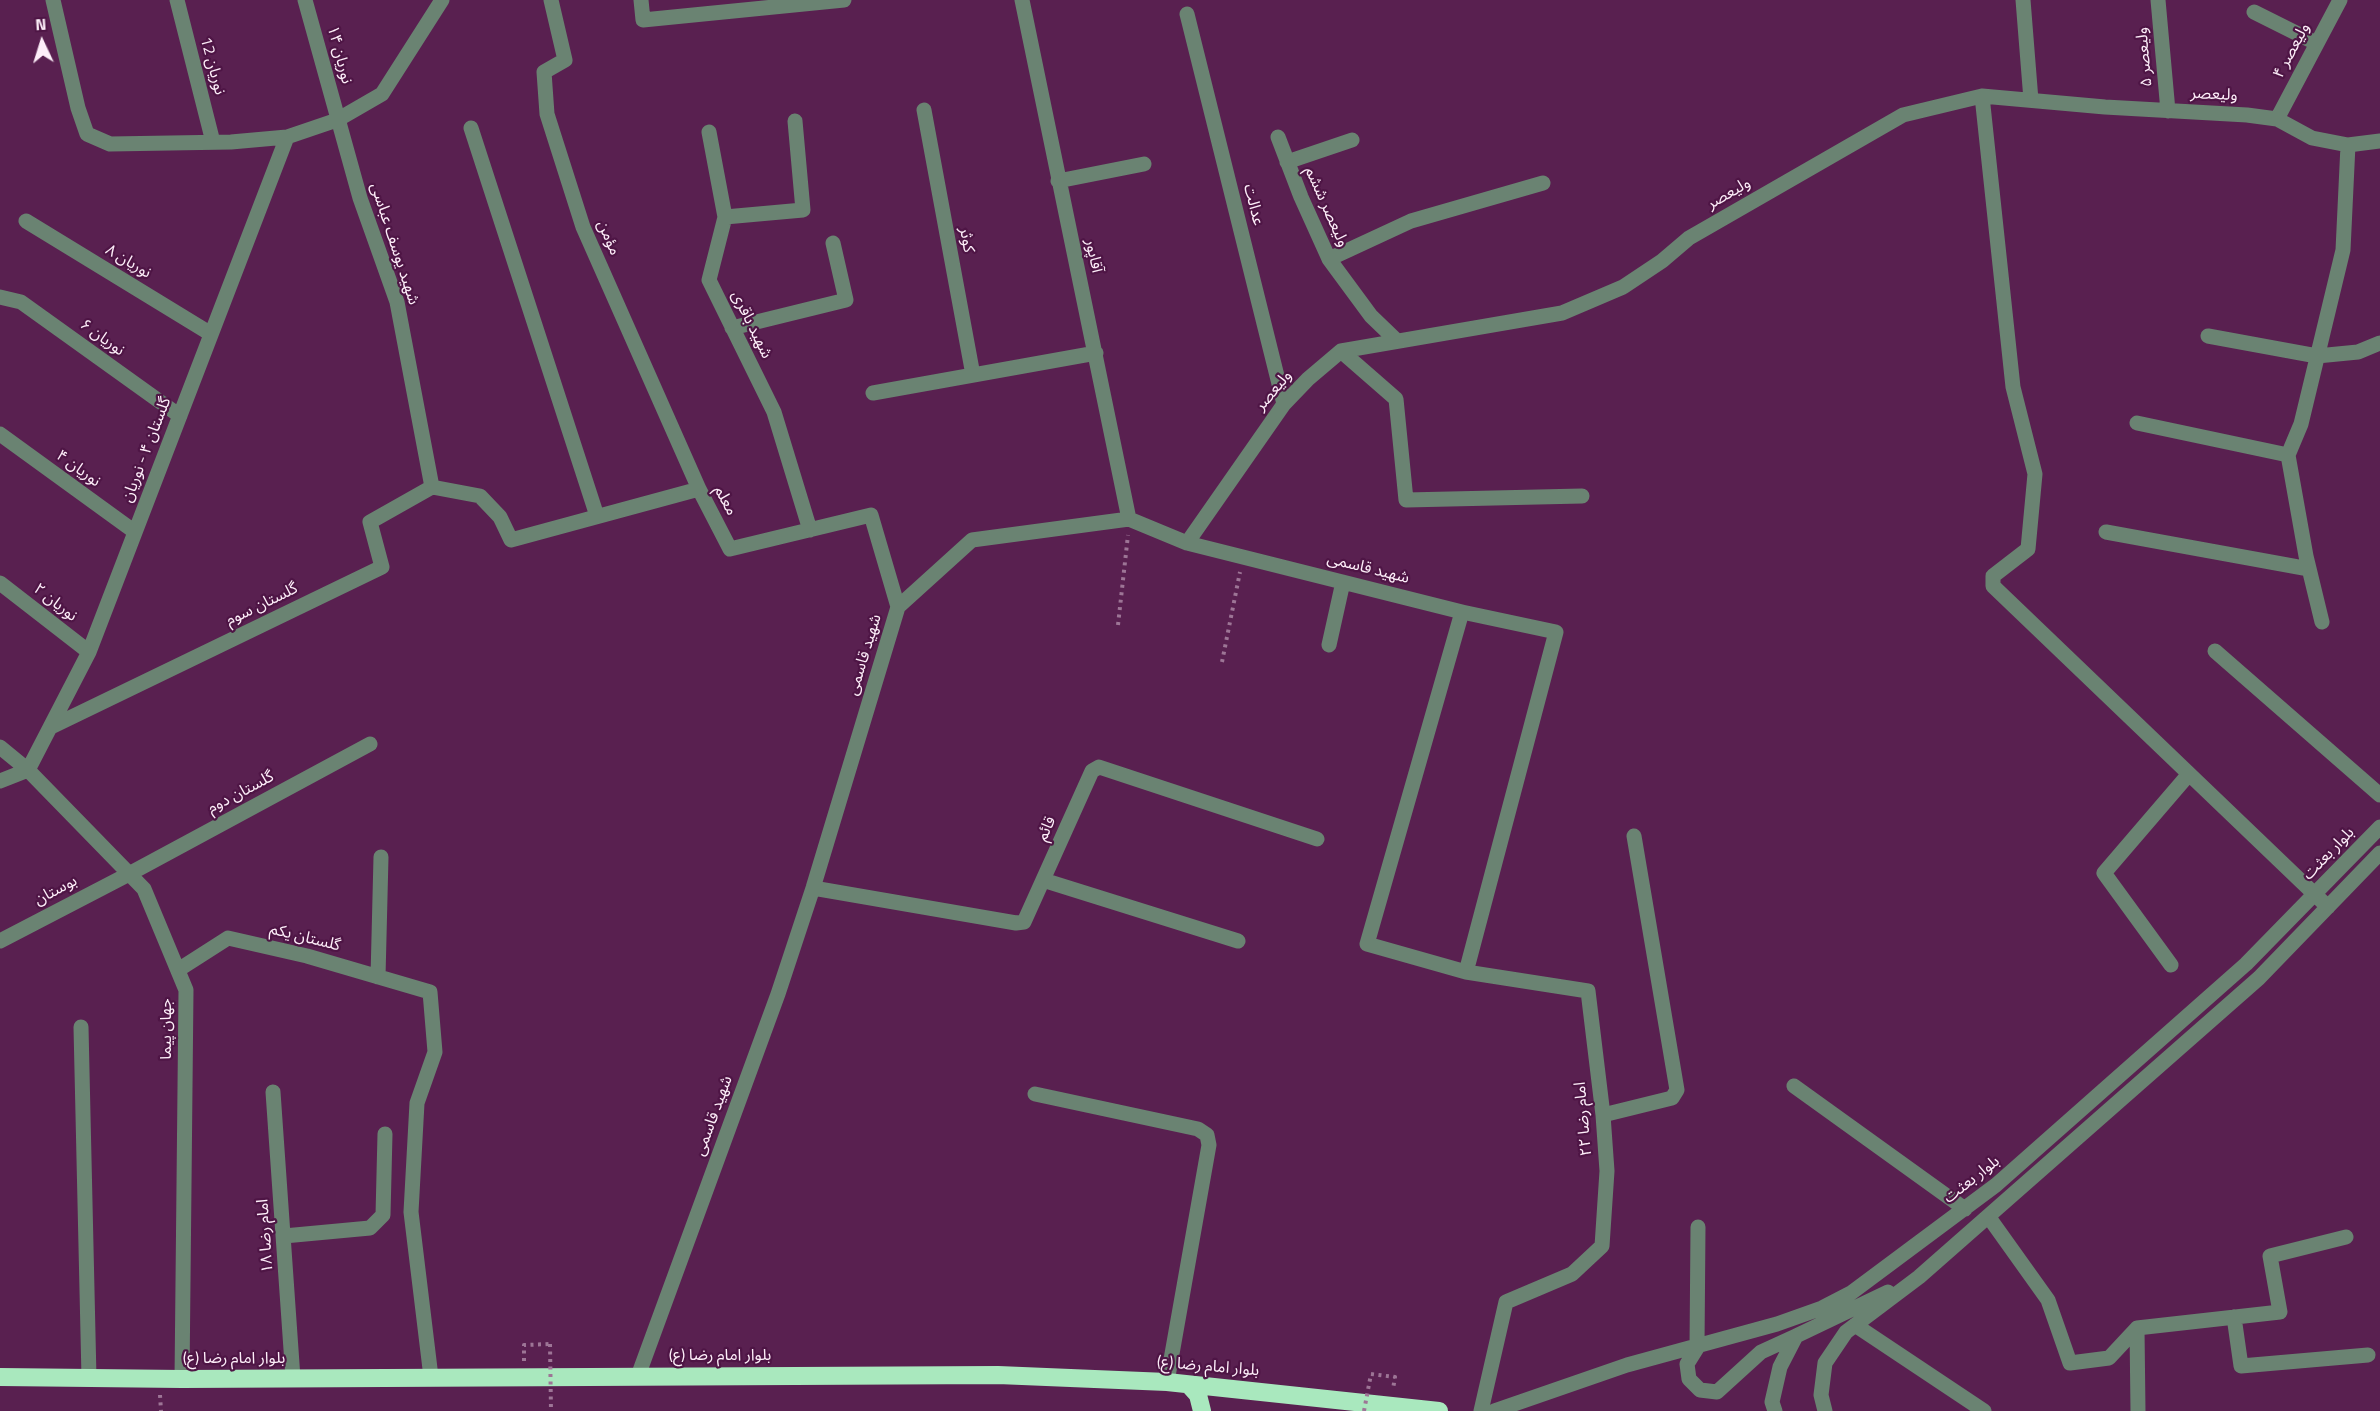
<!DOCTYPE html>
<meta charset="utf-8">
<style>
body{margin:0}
#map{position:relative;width:2380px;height:1411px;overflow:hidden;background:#592050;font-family:"Titillium Web",sans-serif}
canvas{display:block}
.north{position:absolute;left:12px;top:12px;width:60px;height:60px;-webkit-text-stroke:4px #4e1545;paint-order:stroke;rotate:356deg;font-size:16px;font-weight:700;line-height:24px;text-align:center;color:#fdeef9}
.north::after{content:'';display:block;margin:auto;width:21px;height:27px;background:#fdeef9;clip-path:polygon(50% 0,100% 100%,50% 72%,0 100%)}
</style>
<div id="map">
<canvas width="2380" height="1411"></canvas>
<div class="north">N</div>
</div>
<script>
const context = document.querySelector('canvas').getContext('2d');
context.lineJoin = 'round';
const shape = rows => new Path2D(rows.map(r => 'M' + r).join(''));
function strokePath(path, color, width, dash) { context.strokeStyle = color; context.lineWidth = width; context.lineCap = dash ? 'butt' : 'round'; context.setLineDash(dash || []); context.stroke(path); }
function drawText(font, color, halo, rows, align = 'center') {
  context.font = font + ' "Titillium Web","Noto Sans Arabic",sans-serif'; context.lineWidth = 4.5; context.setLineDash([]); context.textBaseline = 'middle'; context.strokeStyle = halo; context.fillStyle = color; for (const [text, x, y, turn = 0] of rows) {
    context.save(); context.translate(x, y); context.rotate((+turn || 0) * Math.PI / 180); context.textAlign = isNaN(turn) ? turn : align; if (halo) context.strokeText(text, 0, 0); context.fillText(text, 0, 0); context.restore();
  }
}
strokePath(shape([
 [1118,625,1128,535],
 [1222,662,1240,572],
 [524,1361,524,1345,550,1344],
 [1371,1374,1395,1377,1393,1389],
 [160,1395,161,1411]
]), '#9d7596', 4, [3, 4.5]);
strokePath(shape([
 [53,0,78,108,87,134,110,144,231,142,287,137,337,120,382,94,442,0],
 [177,0,213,142],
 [305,0,360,198,397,302,432,487],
 [551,0,565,60,544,72,547,114,583,227,699,489],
 [641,0,643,20,844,0],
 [1022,0,1129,519],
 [2023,0,2031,100],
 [2158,0,2168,111],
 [2254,12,2316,43],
 [1187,14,1284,404],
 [1982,96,2013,387,2035,474,2028,549,1993,576,1993,586,2328,907],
 [924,110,973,375],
 [2277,119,2340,0],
 [471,128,597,516],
 [709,132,725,217,709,280,774,412,810,530],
 [1278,137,1301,197,1329,259,1371,316,1397,341],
 [1287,162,1352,140],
 [1058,181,1144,164],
 [725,217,803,210,795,121],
 [26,221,211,334],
 [1329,259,1411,221,1543,183],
 [0,297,21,302,180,416],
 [732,328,846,300,833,243],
 [2208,336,2317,356,2358,352,2380,343],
 [1341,351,1396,399,1406,500,1582,496],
 [873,393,1096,353],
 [2137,423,2288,455],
 [0,434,135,532],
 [432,487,480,496,500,517,511,540,699,489,730,549,871,515,898,607],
 [2106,532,2309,569],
 [1187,543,1284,404,1308,379,1341,351,1562,313,1623,287,1662,261,1689,238,1903,115,1982,96,2105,107,2247,115,2277,119,2312,138,2348,145,2380,141],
 [0,583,89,652],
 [1462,612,1367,944,1466,972,1588,991,1603,1115,1607,1171,1602,1246,1572,1274,1506,1302,1481,1411],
 [2322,622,2306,556,2288,455,2301,424,2343,250,2348,145],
 [1329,645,1343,582],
 [2215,651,2380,795],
 [51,727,382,567,370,522,432,487],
 [0,747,28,770,144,889,186,990,182,1379],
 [0,781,28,770,89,652,287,137],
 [1043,880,1238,941],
 [813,888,1016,923,1024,922,1092,771,1099,767,1317,839],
 [0,941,129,874,370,744],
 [2171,965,2104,873,2189,774],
 [178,970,228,938,307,956,430,992,435,1052,417,1103,411,1212,431,1377],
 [378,977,381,857],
 [81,1027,89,1378],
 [1794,1086,1965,1209],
 [273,1092,293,1378],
 [1035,1094,1198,1129,1207,1135,1209,1145,1167,1382],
 [1603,1115,1672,1098,1677,1090,1634,836],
 [1988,1216,2048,1300,2070,1363,2109,1358,2137,1328,2280,1312,2270,1256,2346,1237],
 [1698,1227,1697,1348,1687,1364,1689,1379,1700,1390,1717,1392,1761,1352,1796,1336],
 [284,1236,370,1228,383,1215,385,1134],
 [2234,1317,2241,1366,2368,1355],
 [1855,1325,1984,1411],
 [2137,1328,2138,1411],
 [638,1376,778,994,813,888,898,607,972,540,1129,519,1187,543,1462,612,1556,632,1466,972],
 [1494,1411,1627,1365,1777,1324,1822,1308,1851,1293,1996,1185,2246,964,2380,827],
 [1775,1411,1772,1402,1780,1367,1796,1336,1888,1292],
 [1825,1411,1821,1395,1825,1363,1846,1332,1919,1277,2259,978,2380,853]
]), '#6a8372', 15);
strokePath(shape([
 [0,1377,182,1379,998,1375,1167,1382,1439,1411],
 [1189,1385,1198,1395,1202,1411]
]), '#a9e8be', 18);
strokePath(shape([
 [550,1344,551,1411],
 [1364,1411,1371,1374]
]), '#9d7596', 4, [3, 4.5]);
drawText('16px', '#fdeef9', '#4e1545', [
 ["ولیعصر ۴",2292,51,-62],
 ["نوریان ۱۴",339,55,75],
 ["ولیعصر ۵",2145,57,-95],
 ["نوریان 12",212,66,75],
 ["ولیعصر",2214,95,3],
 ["ولیعصر",1729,194,-30],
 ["عدالت",1253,205,76],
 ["ولیعصر ششم",1326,207,66],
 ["مؤمن",608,238,67],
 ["کوثر",966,240,80],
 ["شهید یوسف عباسی",394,244,72],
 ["آقاپور",1093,256,78],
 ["نوریان ۸",128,262,31],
 ["شهید باقری",751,325,64],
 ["نوریان ۶",102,338,36],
 ["ولیعصر",1274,391,-50],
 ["گلستان ۴ - نوریان",147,450,-69],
 ["نوریان ۴",78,469,36],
 ["معلم",725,501,62],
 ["شهید قاسمی",1368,569,14],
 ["نوریان ۲",55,603,38],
 ["گلستان سوم",262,605,-26],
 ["شهید قاسمی",865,655,-73],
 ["گلستان دوم",241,793,-28],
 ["قائم",1047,829,-66],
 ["بلوار بعثت",2329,854,-46],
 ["بوستان",56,891,-28],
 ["گلستان یکم",305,938,14],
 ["جهان پیما",167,1029,-90],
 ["شهید قاسمی",714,1116,-70],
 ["امام رضا ۲۲",1584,1119,-95],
 ["بلوار بعثت",1972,1180,-38],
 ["امام رضا ۱۸",266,1236,-94],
 ["بلوار امام رضا (ع)",720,1356],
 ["بلوار امام رضا (ع)",234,1359],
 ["بلوار امام رضا (ع)",1208,1367,5]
]);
</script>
